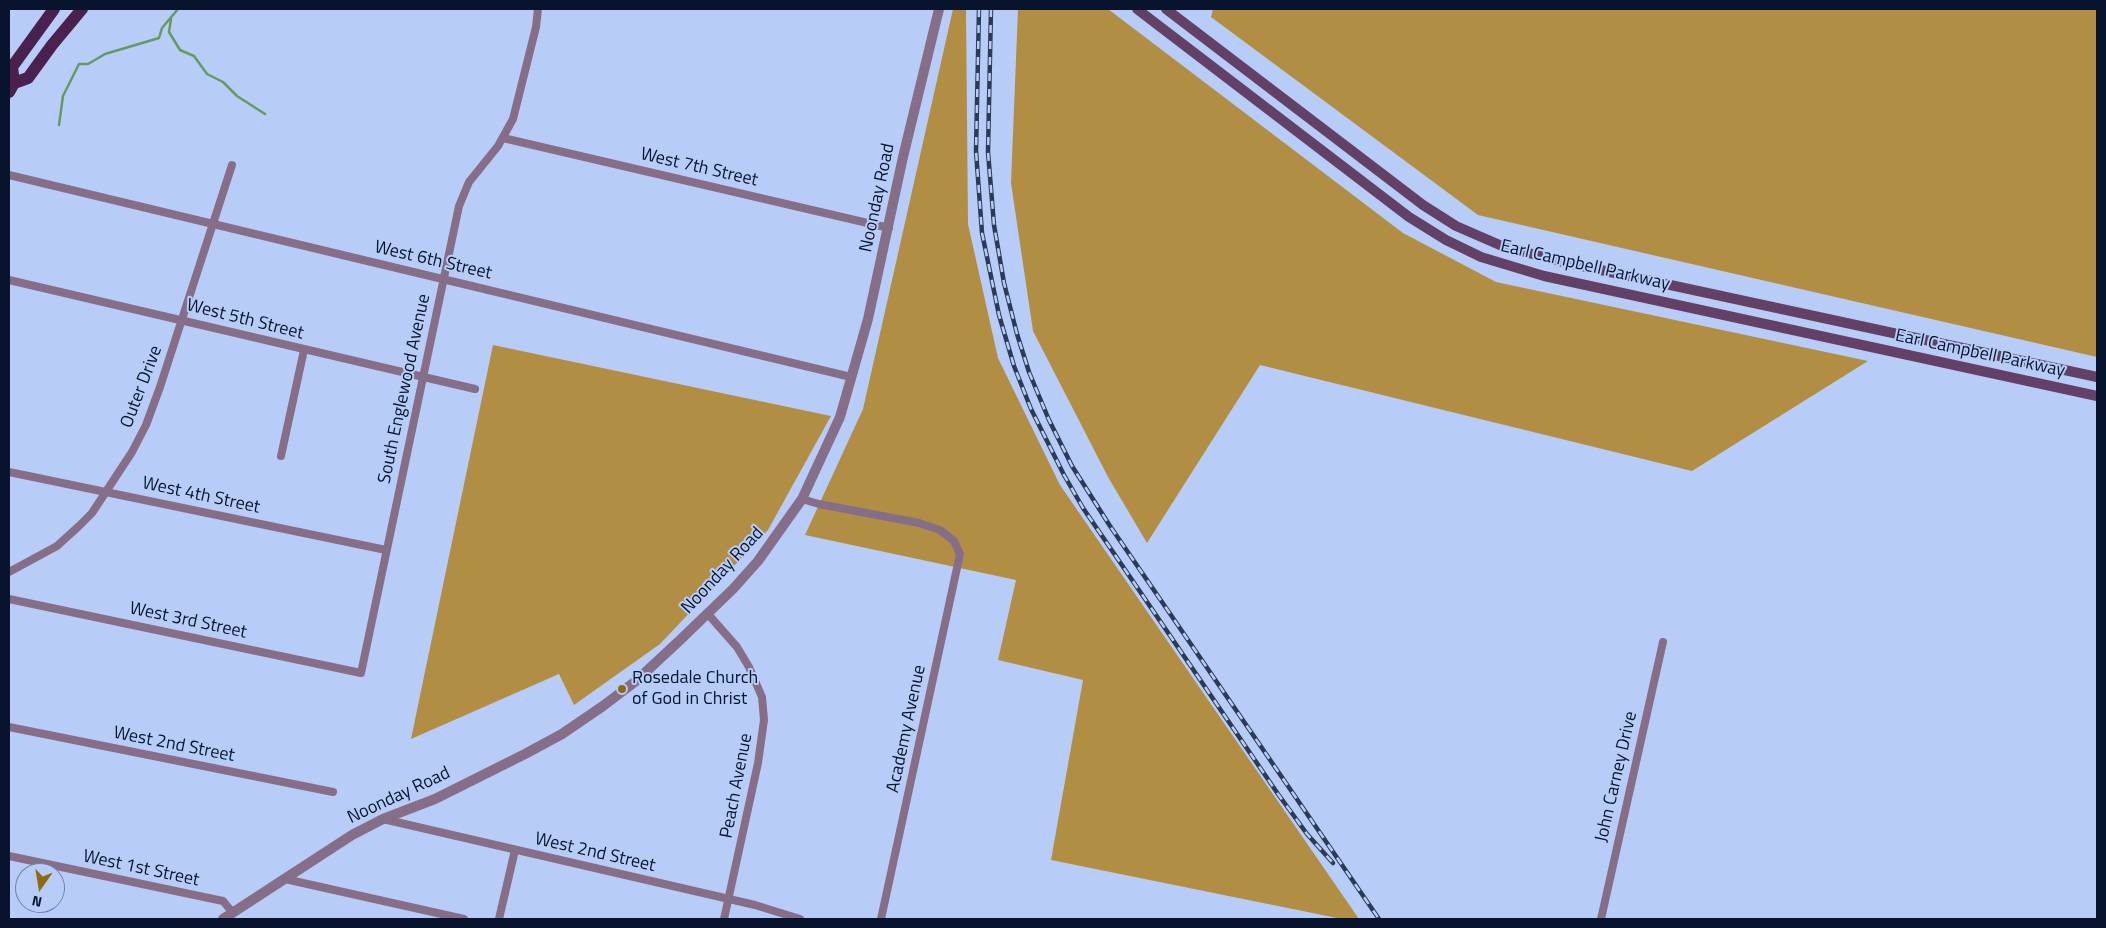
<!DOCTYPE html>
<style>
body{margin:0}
#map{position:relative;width:2106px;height:928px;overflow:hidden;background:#b7cdf8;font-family:"Titillium Web",sans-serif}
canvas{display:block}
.frame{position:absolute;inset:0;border:10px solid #08142e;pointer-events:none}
.north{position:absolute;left:15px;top:863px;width:50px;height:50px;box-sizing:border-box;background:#b7cdf8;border:1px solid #7183a7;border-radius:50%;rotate:193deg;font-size:14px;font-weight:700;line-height:20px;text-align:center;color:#08142e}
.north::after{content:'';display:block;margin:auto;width:18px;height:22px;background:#8e690d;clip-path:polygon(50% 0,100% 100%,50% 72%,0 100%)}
</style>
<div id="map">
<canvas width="2106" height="928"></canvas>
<div class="frame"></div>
<div class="north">N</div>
</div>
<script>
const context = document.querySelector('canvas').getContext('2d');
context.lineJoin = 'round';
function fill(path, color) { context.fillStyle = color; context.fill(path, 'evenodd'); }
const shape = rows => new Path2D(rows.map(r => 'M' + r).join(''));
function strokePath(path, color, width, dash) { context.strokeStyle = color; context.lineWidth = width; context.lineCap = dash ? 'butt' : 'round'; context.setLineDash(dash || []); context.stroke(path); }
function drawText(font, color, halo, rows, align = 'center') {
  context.font = font + ' "Titillium Web",sans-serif'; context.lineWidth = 4; context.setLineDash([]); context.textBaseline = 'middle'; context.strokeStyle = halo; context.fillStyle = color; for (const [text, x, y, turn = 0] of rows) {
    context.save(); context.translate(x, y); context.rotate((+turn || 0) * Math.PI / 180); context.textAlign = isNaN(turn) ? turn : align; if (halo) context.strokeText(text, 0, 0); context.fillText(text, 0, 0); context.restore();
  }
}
fill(shape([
 [953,9,966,9,968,224,998,358,1060,485,1359,919,1342,919,1051,860,1083,680,998,660,1016,580,805,535,863,409],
 [1018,9,1108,9,1403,233,1496,282,1868,361,1692,471,1260,365,1147,543,1108,477,1033,331,1011,183],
 [1213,9,2097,9,2097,357,1478,215,1211,17],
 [493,345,831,416,768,530,660,644,574,705,559,674,411,739]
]), '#b28e44');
strokePath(shape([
 [171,19,169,32,180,50,194,56,207,74,223,82,237,96,265,114],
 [59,125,63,96,79,64,88,64,105,54,159,38,162,28,178,9]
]), '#649b62', 2.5);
strokePath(shape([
 [503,138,889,228],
 [9,175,851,377],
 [9,280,475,389],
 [281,456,304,350],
 [9,472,386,550],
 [802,499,819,504,919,523,940,530,954,541,960,554,881,919],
 [9,572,57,546,79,526,92,513,132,452,146,425,160,387,232,165],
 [9,599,361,673,459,206,469,182,498,146,513,119,536,27,538,9],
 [707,613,737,647,749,667,762,697,764,720,758,763,724,919],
 [9,727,333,792],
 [383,819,755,905,800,919],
 [9,856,223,901,233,913],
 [285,879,464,919],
 [499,919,515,850],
 [1601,919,1663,642]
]), '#866e88', 8);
strokePath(shape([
 [223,919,352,835,383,819,435,799,525,754,562,734,603,706,636,681,679,641,733,589,758,561,802,499,840,417,868,319,903,157,939,9]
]), '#866e88', 10);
strokePath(shape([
 [1137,9,1409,217,1446,240,1481,257,1544,276,2097,396],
 [1166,9,1423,205,1456,226,1502,246,1559,261,2097,377]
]), '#634167', 10);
strokePath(shape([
 [14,83,28,78,52,45,82,9],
 [9,92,14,83,12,67,54,9]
]), '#49204e', 12);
const rail = shape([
 [979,9,976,151,982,233,999,315,1014,366,1031,409,1064,475,1083,508,1278,794,1307,834,1333,863],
 [991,9,988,152,994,225,1004,283,1017,334,1029,372,1049,420,1072,466,1110,526,1379,919]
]);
strokePath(rail, '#2c3a57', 4.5);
strokePath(rail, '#b7cdf8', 2.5, [8]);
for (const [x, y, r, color] of [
 [622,689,5,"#8e690d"]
]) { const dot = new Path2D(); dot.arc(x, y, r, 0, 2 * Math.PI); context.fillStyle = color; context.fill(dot); strokePath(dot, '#b7cdf8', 2); }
drawText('18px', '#08142e', '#b7cdf8', [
 ["West 7th Street",699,168,13],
 ["Noonday Road",878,198,-78],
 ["West 6th Street",433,261,13],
 ["Earl Campbell Parkway",1585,266,13],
 ["West 5th Street",245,320,14],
 ["Earl Campbell Parkway",1980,354,12],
 ["Outer Drive",142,387,-69],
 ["South Englewood Avenue",405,389,-78],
 ["West 4th Street",201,496,12],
 ["Noonday Road",723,571,-47],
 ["West 3rd Street",188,621,12],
 ["Academy Avenue",907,729,-78],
 ["West 2nd Street",174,745,11],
 ["John Carney Drive",1617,777,-77],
 ["Peach Avenue",737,786,-79],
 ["Noonday Road",399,796,-25],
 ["West 2nd Street",595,853,13],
 ["West 1st Street",141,869,12]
]);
drawText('18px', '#08142e', '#b7cdf8', [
 ["Rosedale Church",632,679],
 ["of God in Christ",632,700]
], 'left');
</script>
